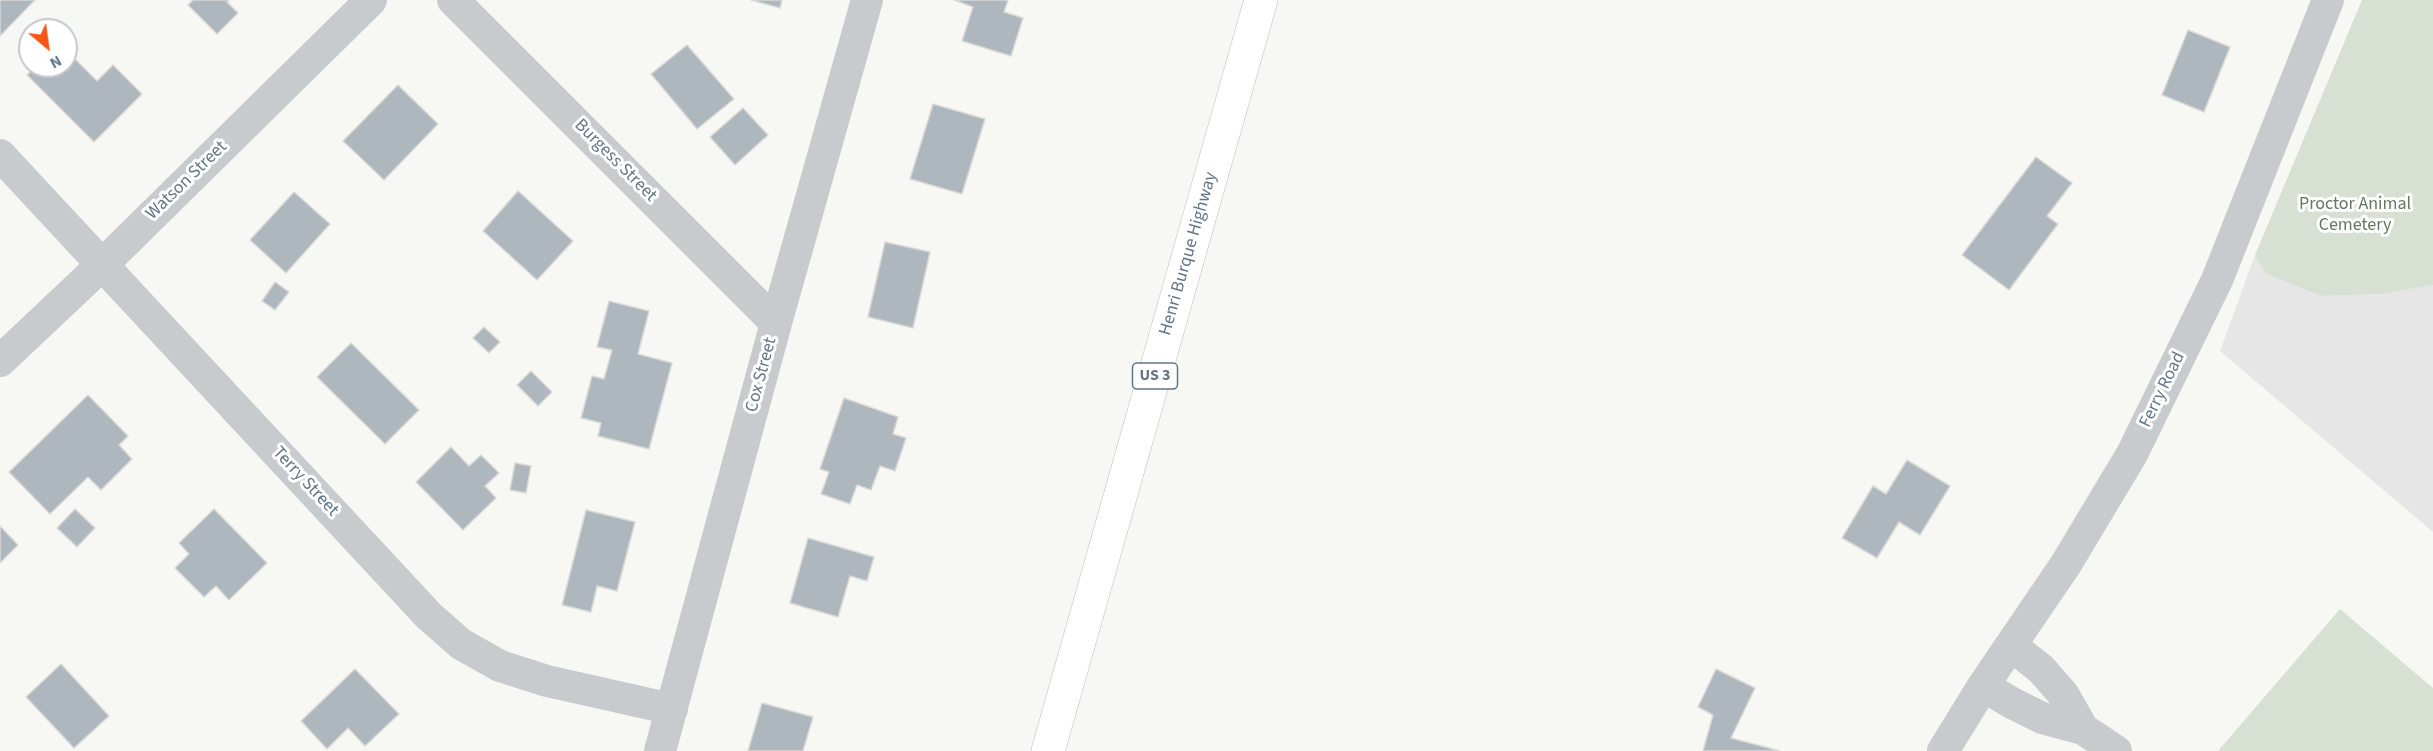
<!DOCTYPE html>
<style>
body{margin:0}
#map{position:relative;width:2433px;height:751px;overflow:hidden;background:#f7f7f4;font-family:"Source Sans 3",sans-serif}
canvas{display:block}
.north{position:absolute;left:18px;top:18px;width:60px;height:60px;box-sizing:border-box;background:#fff;border:2px solid #c1c8cf;border-radius:50%;rotate:151deg;font-size:16px;font-weight:700;line-height:24px;text-align:center;color:#637688}
.north::after{content:'';display:block;margin:auto;width:21px;height:27px;background:#f55616;clip-path:polygon(50% 0,100% 100%,50% 72%,0 100%)}
</style>
<div id="map">
<canvas width="2433" height="751"></canvas>
<div class="north">N</div>
</div>
<script>
const context = document.querySelector('canvas').getContext('2d');
context.lineJoin = 'round';
function fill(path, color) { context.fillStyle = color; context.fill(path, 'evenodd'); }
const shape = rows => new Path2D(rows.map(r => 'M' + r).join(''));
function strokePath(path, color, width, dash) { context.strokeStyle = color; context.lineWidth = width; context.lineCap = dash ? 'butt' : 'round'; context.setLineDash(dash || []); context.stroke(path); }
function drawText(font, color, halo, rows, align = 'center') {
  context.font = font + ' "Source Sans 3",sans-serif'; context.lineWidth = 6; context.setLineDash([]); context.textBaseline = 'middle'; context.strokeStyle = halo; context.fillStyle = color; for (const [text, x, y, turn = 0] of rows) {
    context.save(); context.translate(x, y); context.rotate((+turn || 0) * Math.PI / 180); context.textAlign = isNaN(turn) ? turn : align; if (halo) context.strokeText(text, 0, 0); context.fillText(text, 0, 0); context.restore();
  }
}
fill(shape([
 [2255,255,2266,274,2321,296,2383,294,2433,285,2433,532,2220,351]
]), '#e5e6e5');
fill(shape([
 [2362,0,2433,0,2433,285,2383,294,2321,296,2266,274,2255,255],
 [2340,609,2433,688,2433,751,2218,751]
]), '#d8e0d4');
const building = shape([
 [0,0,35,0,0,36,0,0],
 [193,0,229,0,227,2,238,13,217,34,188,5,193,0],
 [751,0,782,0,780,8,751,0],
 [954,0,1008,0,1004,12,1023,18,1011,56,962,41,973,7,954,0],
 [2188,30,2230,47,2204,112,2162,95,2188,30],
 [687,45,734,99,697,129,651,74,687,45],
 [66,50,97,81,113,65,142,94,94,142,27,75,36,66,66,66,66,50],
 [398,85,438,124,384,180,343,141,398,85],
 [933,104,985,119,962,194,910,179,933,104],
 [743,108,768,135,735,165,710,137,743,108],
 [2036,157,2072,183,2047,216,2058,224,2009,290,1962,255,2036,157],
 [518,191,573,241,537,280,483,231,518,191],
 [294,192,330,224,286,273,250,240,294,192],
 [885,242,930,252,913,328,868,317,885,242],
 [275,282,289,292,275,310,262,301,275,282],
 [609,301,649,311,638,354,672,363,649,449,598,436,601,423,581,418,592,376,604,379,612,350,597,347,609,301],
 [484,327,500,342,489,353,473,338,484,327],
 [351,343,419,410,385,444,317,377,351,343],
 [531,371,552,392,538,406,517,385,531,371],
 [88,395,128,436,119,445,132,459,101,490,88,477,50,514,9,472,88,395],
 [844,398,898,417,893,434,906,438,895,471,880,466,871,490,857,485,850,504,821,494,829,472,820,469,844,398],
 [451,447,469,466,481,455,499,473,485,486,496,498,463,530,416,482,451,447],
 [1907,460,1950,486,1920,535,1899,522,1877,558,1842,538,1873,486,1886,494,1907,460],
 [515,463,531,466,526,493,510,490,515,463],
 [75,509,95,528,77,547,57,528,75,509],
 [214,509,267,563,229,600,216,586,204,597,175,568,189,554,179,543,214,509],
 [586,510,635,522,617,591,597,586,591,612,562,605,586,510],
 [0,526,18,545,0,563,0,526],
 [808,538,874,557,867,581,850,576,838,617,790,603,808,538],
 [61,664,109,716,74,748,26,697,61,664],
 [355,669,399,714,365,746,348,728,327,749,301,721,355,669],
 [1716,669,1755,688,1731,738,1780,751,1703,751,1713,715,1698,707,1716,669],
 [762,703,813,717,803,751,748,751,762,703]
]);
fill(building, '#afb7be');
strokePath(building, '#d9d9d6', 1.5);
const primary = shape([
 [1048,751,1261,0]
]);
strokePath(primary, '#babec2', 34);
strokePath(shape([
 [453,0,776,323],
 [0,155,429,616,461,644,500,666,547,681,672,709],
 [0,361,103,264,371,0],
 [2012,646,2041,669,2063,694,2083,729],
 [1983,686,2012,703,2042,718,2083,729,2116,751],
 [660,751,776,323,867,0],
 [1943,751,1983,686,2066,564,2132,454,2217,280,2328,0]
]), '#c7cbce', 32);
strokePath(primary, '#fff', 33);
for (const [x, y, w] of [
 [1155,376,45]
]) { const box = new Path2D(); box.roundRect(x - w / 2, y - 13, w, 26, 4.5); context.fillStyle = '#fff'; context.fill(box); strokePath(box, '#637688', 1.5); }
drawText('bold 16px', '#637688', null, [
 ["US 3",1155,376]
]);
drawText('18px', '#637688', '#fff', [
 ["Burgess Street",615,161,45],
 ["Watson Street",187,181,-44],
 ["Henri Burque Highway",1189,254,-74],
 ["Cox Street",762,375,-75],
 ["Ferry Road",2163,390,-64],
 ["Terry Street",305,482,47]
]);
drawText('18px', '#63795f', '#fff', [
 ["Proctor Animal",2355,205],
 ["Cemetery",2355,226]
]);
</script>
